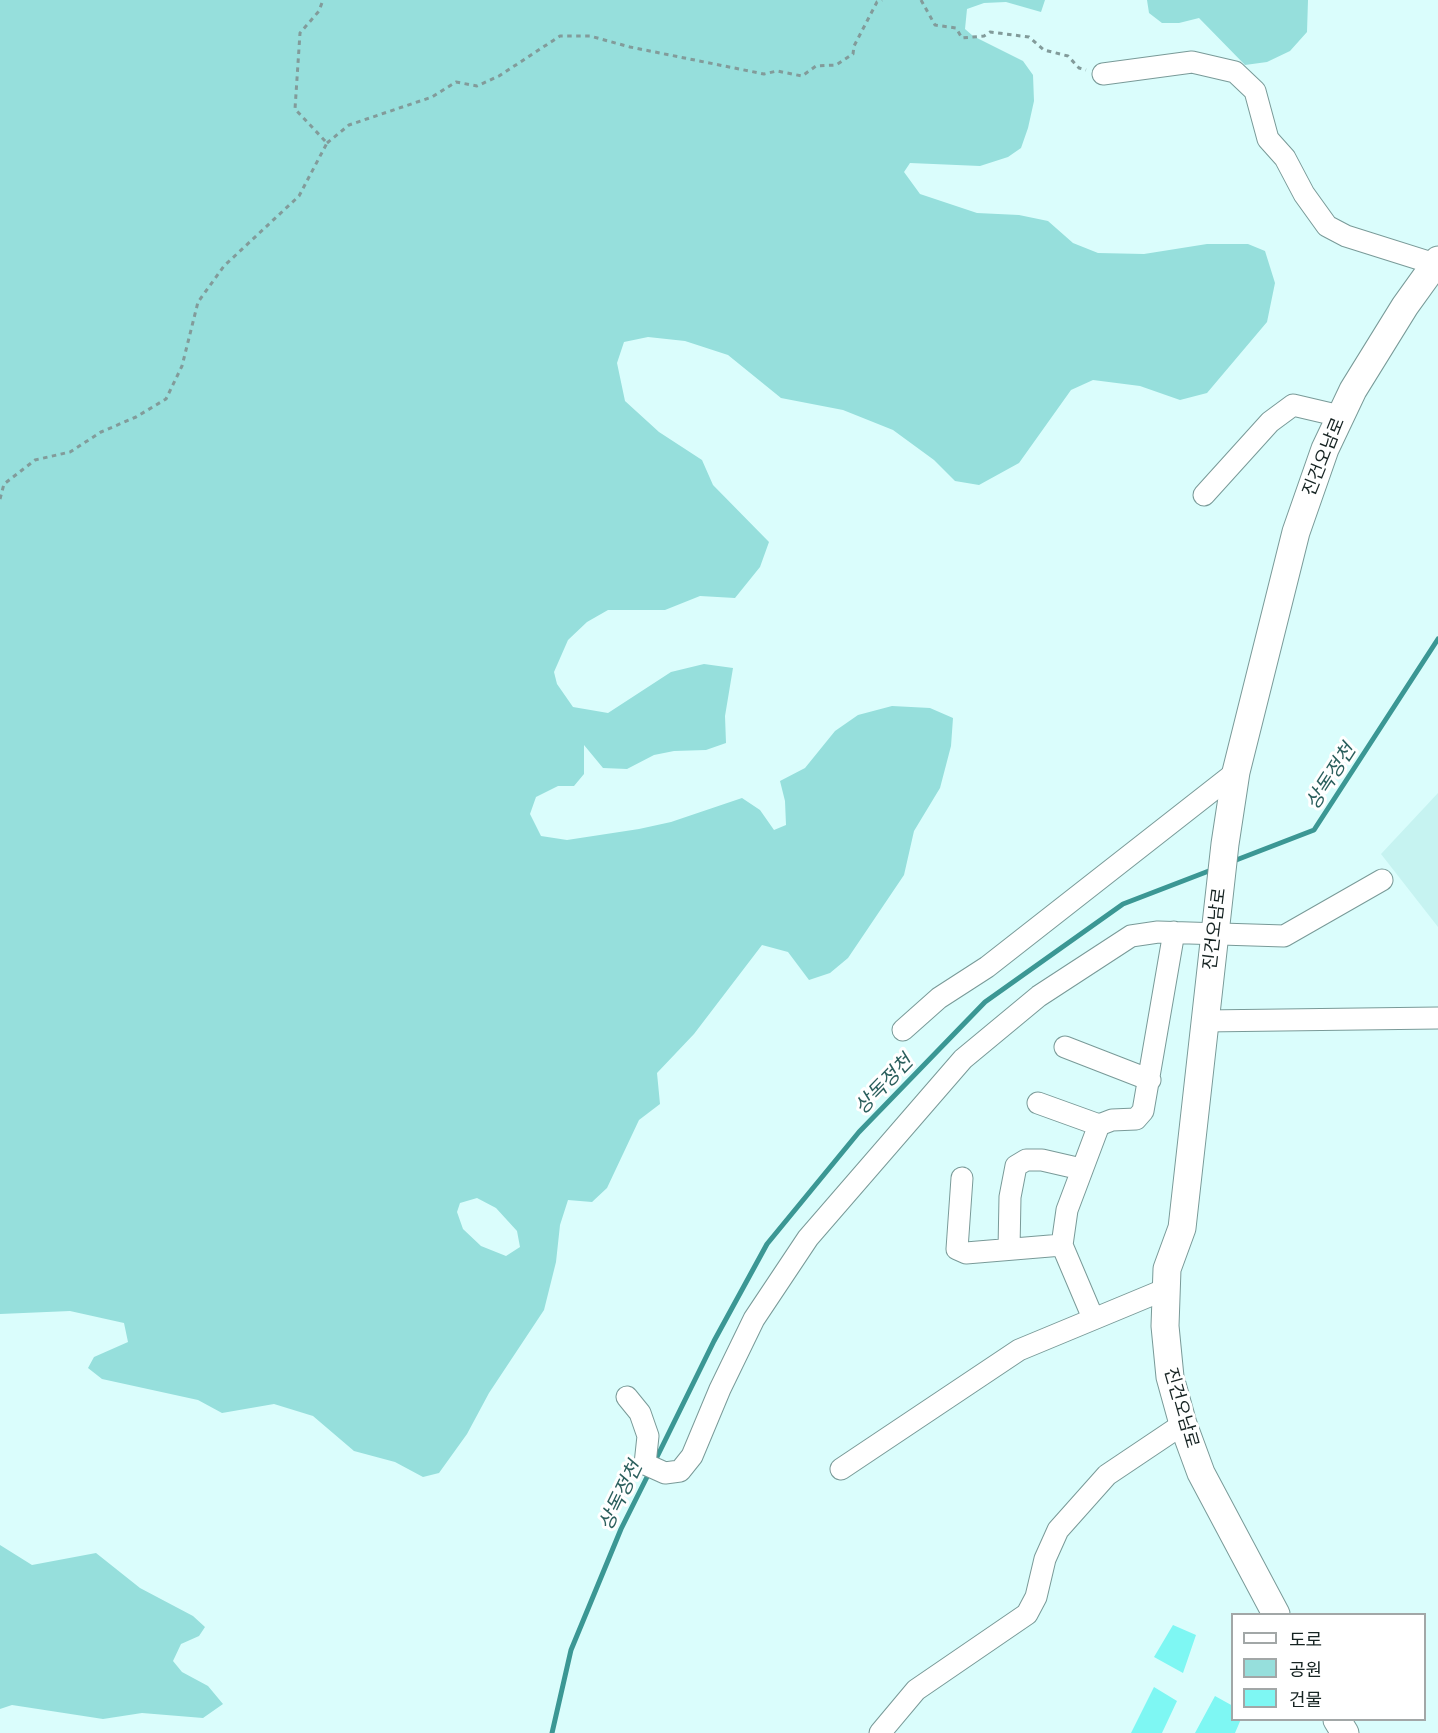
<!DOCTYPE html>
<meta charset="utf-8">
<style>
body{margin:0}
#map{position:relative;width:1438px;height:1733px;overflow:hidden;background:#dafdfc;font-family:Cabin,"Noto Sans KR",sans-serif}
canvas{display:block}
.legend{position:absolute;left:1231px;top:1613px;width:195px;height:108px;box-sizing:border-box;background:#fff;border:2px solid #a2a7a7;margin:0;padding:8px 10px;list-style:none;font-size:18px;color:#172423}
.legend li{display:flex;align-items:center;gap:12px;height:30px}
.legend b{width:30px;border:2px solid #a2a7a7}
</style>
<div id="map">
<canvas width="1438" height="1733"></canvas>
<ul class="legend">
<li><b style="height:8px;background:#fff"></b>도로</li>
<li><b style="height:16px;background:#96dfdc"></b>공원</li>
<li><b style="height:16px;background:#7ef7f3"></b>건물</li>
</ul>
</div>
<script>
const context = document.querySelector('canvas').getContext('2d');
context.lineJoin = 'round';
function fill(path, color) { context.fillStyle = color; context.fill(path, 'evenodd'); }
const shape = rows => new Path2D(rows.map(r => 'M' + r).join(''));
function strokePath(path, color, width, dash) { context.strokeStyle = color; context.lineWidth = width; context.lineCap = dash ? 'butt' : 'round'; context.setLineDash(dash || []); context.stroke(path); }
function drawText(font, color, halo, rows, align = 'center') {
  context.font = font + ' Cabin,"Noto Sans KR",sans-serif'; context.lineWidth = 6; context.setLineDash([]); context.textBaseline = 'middle'; context.strokeStyle = halo; context.fillStyle = color; for (const [text, x, y, turn = 0] of rows) {
    context.save(); context.translate(x, y); context.rotate((+turn || 0) * Math.PI / 180); context.textAlign = isNaN(turn) ? turn : align; if (halo) context.strokeText(text, 0, 0); context.fillText(text, 0, 0); context.restore();
  }
}
fill(shape([
 [1438,793,1438,927,1381,854]
]), '#c6f3f1');
fill(shape([
 [0,0,1045,0,1041,12,1006,2,984,3,967,9,965,29,973,36,1023,61,1033,75,1034,101,1028,128,1021,148,1008,157,980,166,910,163,904,172,920,194,977,213,1019,215,1048,221,1073,243,1098,253,1144,254,1207,244,1248,244,1265,251,1275,283,1267,322,1207,393,1180,400,1140,386,1093,380,1071,390,1019,463,979,485,955,481,934,460,893,430,843,410,781,398,728,355,685,341,648,337,624,342,617,363,625,401,659,432,702,460,713,485,769,542,760,567,735,598,700,596,665,610,608,610,587,622,568,640,554,672,557,684,573,707,608,713,671,672,704,664,733,668,725,716,726,743,706,750,674,751,654,755,627,769,603,768,584,745,584,774,574,786,558,786,536,797,530,814,541,836,567,840,639,829,671,822,742,798,760,810,774,830,786,825,785,801,780,781,805,768,835,731,858,715,892,706,930,708,953,718,951,746,940,788,914,831,904,875,848,958,830,973,809,980,788,952,762,945,694,1034,657,1073,660,1104,639,1120,607,1188,592,1202,568,1200,560,1225,556,1262,544,1310,489,1393,467,1434,439,1473,423,1477,395,1462,354,1451,313,1416,274,1404,222,1413,198,1400,102,1379,88,1368,94,1357,128,1342,124,1323,70,1311,0,1314],
 [477,1198,496,1208,517,1231,520,1247,506,1256,481,1246,463,1229,457,1212,460,1203],
 [1147,0,1308,0,1307,32,1290,51,1267,62,1245,65,1199,18,1179,23,1162,23,1149,13],
 [0,1545,32,1565,96,1553,140,1588,193,1616,205,1627,199,1636,181,1644,173,1661,182,1672,208,1686,223,1704,203,1718,142,1713,103,1719,12,1705,0,1709]
]), '#96dfdc');
strokePath(shape([
 [1231,862,1314,830,1438,639],
 [654,1463,714,1341,767,1244,859,1132,985,1002,1123,904,1214,869],
 [552,1733,571,1650,621,1529,650,1471]
]), '#3b9794', 5);
fill(shape([
 [1173,1625,1196,1635,1183,1673,1154,1657],
 [1154,1687,1177,1701,1162,1733,1131,1733],
 [1215,1696,1233,1706,1233,1719,1241,1719,1235,1733,1195,1733]
]), '#7ef7f3');
const minor = shape([
 [1103,74,1192,62,1235,72,1255,91,1268,139,1285,158,1304,194,1327,226,1346,236,1435,264],
 [1204,495,1270,422,1293,405,1340,416],
 [1204,1021,1438,1018],
 [903,1030,939,998,987,967,1236,772],
 [1065,1047,1150,1080],
 [1038,1103,1099,1125],
 [962,1178,957,1249,966,1253,1062,1245],
 [1009,1249,1010,1197,1016,1166,1026,1160,1042,1160,1081,1169],
 [1093,1318,1062,1245,1067,1210,1099,1125,1112,1120,1136,1119,1143,1111,1174,932],
 [627,1397,640,1413,648,1436,645,1464,665,1473,680,1471,692,1456,720,1389,754,1319,808,1238,963,1059,1039,996,1131,936,1158,932,1284,936,1382,880],
 [841,1469,1019,1350,1166,1289],
 [880,1733,916,1690,1027,1614,1036,1597,1045,1559,1058,1530,1107,1475,1183,1424]
]);
const major = shape([
 [1276,1614,1201,1473,1183,1424,1170,1377,1165,1326,1167,1269,1182,1228,1225,844,1236,772,1296,532,1325,449,1353,390,1405,306,1438,260],
 [1337,1720,1345,1733]
]);
strokePath(minor, '#799a98', 23);
strokePath(major, '#799a98', 29);
strokePath(shape([
 [921,0,935,25,956,28,962,38,984,36,990,32,1029,37,1044,50,1068,56,1079,68,1086,70],
 [327,143,349,125,432,97,456,82,477,86,499,76,560,36,590,36,630,47,764,74,777,71,802,76,816,66,836,65,853,54,854,46,877,2,882,0],
 [0,499,4,484,35,460,70,452,101,432,136,417,166,399,182,366,198,302,224,266,299,196,327,143,295,109,300,33,319,11,323,0]
]), '#829b9a', 3, [4.5, 4.5]);
strokePath(minor, '#fff', 21);
strokePath(major, '#fff', 27);
drawText('18px', '#172423', '#fff', [
 ["진건오남로",1324,457,-68],
 ["진건오남로",1215,929,-83],
 ["진건오남로",1181,1408,74]
]);
drawText('italic 20px', '#2b5f5d', '#fff', [
 ["상독정천",1331,777,-57],
 ["상독정천",884,1085,-46],
 ["상독정천",621,1496,-64]
]);
</script>
